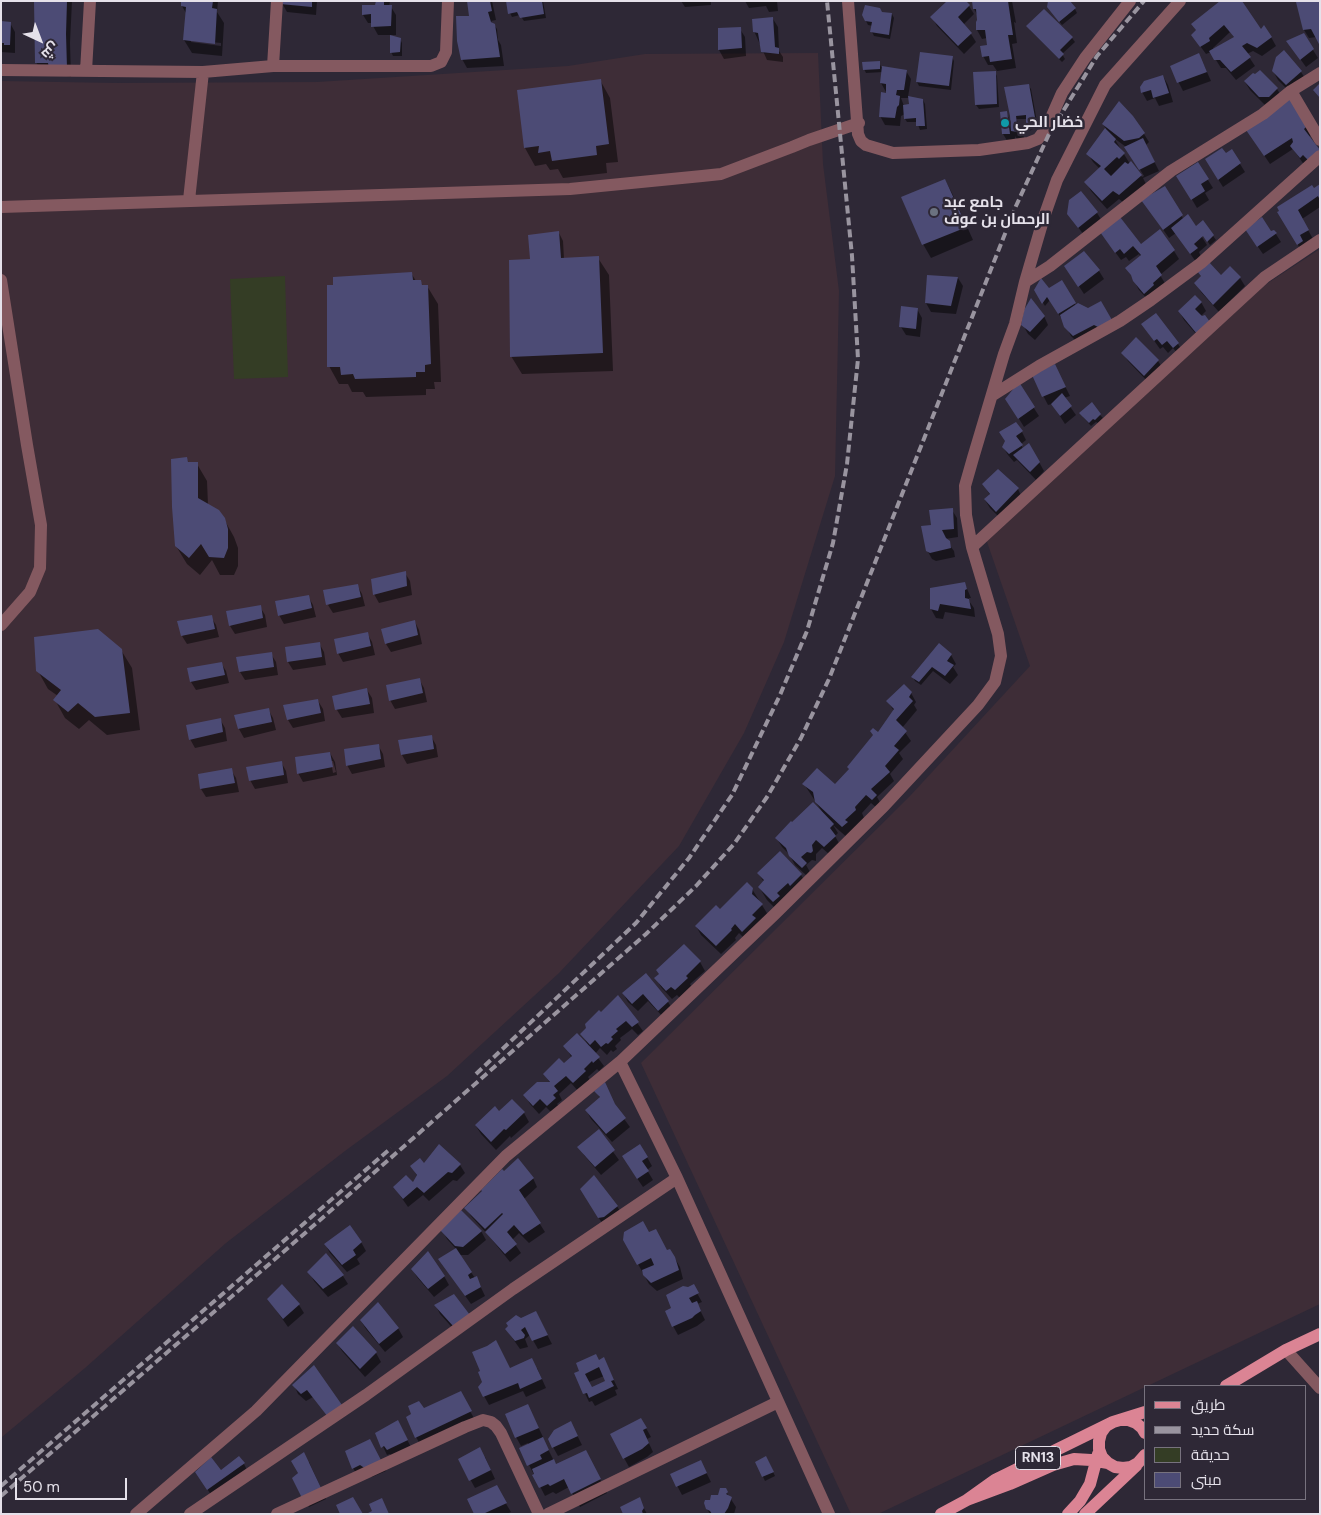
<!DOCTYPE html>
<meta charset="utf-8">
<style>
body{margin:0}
#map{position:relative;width:1321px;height:1515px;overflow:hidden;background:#2e2836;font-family:"DM Sans",Cairo,sans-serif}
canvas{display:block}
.frame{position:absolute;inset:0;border:2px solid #e5e1ea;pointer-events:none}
.legend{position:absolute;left:1144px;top:1385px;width:162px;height:115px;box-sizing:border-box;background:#2e2836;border:1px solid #77727e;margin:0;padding:6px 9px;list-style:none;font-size:15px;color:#e5e1ea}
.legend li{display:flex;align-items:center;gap:10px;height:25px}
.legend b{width:25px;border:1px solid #77727e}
.north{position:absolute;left:15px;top:15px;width:50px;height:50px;-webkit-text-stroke:4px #2e2836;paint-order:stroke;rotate:137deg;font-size:14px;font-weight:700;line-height:20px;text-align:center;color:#e5e1ea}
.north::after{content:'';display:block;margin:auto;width:18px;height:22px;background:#e5e1ea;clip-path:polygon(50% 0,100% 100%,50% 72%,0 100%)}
.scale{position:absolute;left:15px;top:1478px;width:112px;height:22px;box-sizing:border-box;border:2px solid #e5e1ea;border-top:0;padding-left:6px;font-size:15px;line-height:18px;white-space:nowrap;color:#e5e1ea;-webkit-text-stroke:4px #2e2836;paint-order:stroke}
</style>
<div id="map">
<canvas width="1321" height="1515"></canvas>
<div class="frame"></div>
<ul class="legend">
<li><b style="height:6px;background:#db8494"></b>طريق</li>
<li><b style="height:6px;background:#99949f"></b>سكة حديد</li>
<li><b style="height:14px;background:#343d25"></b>حديقة</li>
<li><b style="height:14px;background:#4c4b75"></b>مبنى</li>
</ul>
<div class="north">ش</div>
<div class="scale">50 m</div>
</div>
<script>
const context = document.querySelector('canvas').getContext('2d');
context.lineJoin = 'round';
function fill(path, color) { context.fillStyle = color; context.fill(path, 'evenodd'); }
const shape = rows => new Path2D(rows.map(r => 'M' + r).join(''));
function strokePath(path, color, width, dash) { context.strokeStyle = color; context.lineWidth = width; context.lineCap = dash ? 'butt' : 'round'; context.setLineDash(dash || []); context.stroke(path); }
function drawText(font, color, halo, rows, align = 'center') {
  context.font = font + ' "DM Sans",Cairo,sans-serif'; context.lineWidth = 5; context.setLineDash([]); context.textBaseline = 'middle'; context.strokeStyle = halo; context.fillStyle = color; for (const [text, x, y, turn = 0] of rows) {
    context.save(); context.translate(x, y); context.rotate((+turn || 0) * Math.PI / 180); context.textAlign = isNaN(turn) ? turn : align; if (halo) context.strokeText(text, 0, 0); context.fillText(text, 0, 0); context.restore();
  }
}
fill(shape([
 [818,53,823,164,839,291,835,476,784,642,744,733,679,846,559,973,447,1076,345,1151,226,1243,85,1368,2,1437,1,1436,1,81,116,83,317,82,568,66,645,54],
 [1320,249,1320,1304,878,1514,851,1514,641,1063,910,796,1030,666,986,539,1265,285]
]), '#3e2d37');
fill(shape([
 [285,276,288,377,234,379,230,279]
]), '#343d25');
fill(shape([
 [36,1,72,1,70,43,71,77,41,71,36,62],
 [183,1,218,1,217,12,224,23,222,56,192,53,184,40,186,13,182,6],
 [191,40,221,43,221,46,191,42],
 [282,1,317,1,316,15,287,12,282,3],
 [372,1,390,1,389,7,391,7,396,15,396,35,378,35,373,26,373,23,368,23,363,15,376,6,377,2],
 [469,1,492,1,496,20,491,21,497,29,498,40,501,45,504,66,467,68,462,59,471,18],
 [508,1,543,1,546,18,524,21,520,15,512,17,510,13],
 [681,1,711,1,711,5,685,7],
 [745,1,777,1,778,11,769,12,766,6,749,8],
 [974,1,1012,1,1016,23,1014,22,1017,43,1012,44,1016,68,997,71,993,65,988,65,983,56,988,46,987,38,982,39,977,30,978,16,974,9],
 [1223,1,1260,31,1271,37,1276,46,1262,56,1253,51,1247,54,1255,66,1236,80,1226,68,1221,68,1211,52,1206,54,1192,35],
 [1230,32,1235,38,1214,50,1213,48],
 [1306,1,1317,37,1309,38,1304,30],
 [969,6,974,14,963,25,971,34,976,42,964,54,937,26,932,17],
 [1075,9,1077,13,1062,25,1051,11],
 [1044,11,1072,38,1075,42,1062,54,1065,59,1062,62,1030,30],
 [882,13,892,14,894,18,890,39,874,36,872,32,873,26,868,25,866,21],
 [773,19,778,27,779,51,783,57,783,62,767,60,754,31],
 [1,22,10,23,15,32,15,53,1,52],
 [720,29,740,29,745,37,746,56,724,59,719,50],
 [1303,34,1318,58,1306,67,1288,42],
 [400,39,402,43,402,56,393,56,391,52],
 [952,57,954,61,951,90,919,86,917,82],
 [879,62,881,67,906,71,911,79,908,97,923,100,925,104,927,129,920,130,917,122,907,122,905,119,905,114,901,116,900,126,885,125,880,116,888,95,887,92,886,92,881,83,883,72,866,73,864,69],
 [901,98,910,98,910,105,904,106],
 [1203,63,1211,81,1183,91,1171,67],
 [1273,71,1301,72,1306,80,1291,93,1278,80],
 [995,72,997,76,999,107,979,109,976,105],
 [1163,76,1168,85,1173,102,1159,106,1155,98,1147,101,1142,92],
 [600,80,610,98,618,162,606,163,607,173,563,178,558,169,550,170,546,164,535,166,525,148,518,91],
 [1245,82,1277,89,1282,97,1265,105,1250,90],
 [1028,85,1031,89,1038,127,1029,131,1027,127,1027,119,1016,119,1023,131,1025,144,1020,144,1015,136,1016,147,1011,147,1003,134,1006,113,1011,122],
 [1290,101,1311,135,1308,138,1320,152,1305,166,1293,149,1270,164,1253,139],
 [1103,124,1144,134,1149,142,1146,145,1159,171,1143,178,1146,184,1124,203,1119,199,1107,209,1091,191,1086,182,1100,169,1093,162,1088,154,1106,129],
 [1114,138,1126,147,1144,176,1142,177,1131,163,1130,164],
 [1232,151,1245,172,1223,187,1211,168],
 [1198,164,1213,188,1205,193,1209,200,1197,208,1178,176],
 [945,180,952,193,973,240,931,258,923,244],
 [1320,185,1320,207,1302,219,1313,239,1303,253,1283,221,1313,189],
 [1164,188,1184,220,1196,228,1203,222,1216,240,1210,245,1202,233,1200,234,1207,245,1199,252,1201,257,1196,262,1176,233,1169,238,1143,201],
 [1097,213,1102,221,1084,235,1074,222],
 [1274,231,1281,242,1263,254,1251,237],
 [559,233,563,241,564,259,598,258,609,275,613,371,522,374,511,356,532,260],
 [1101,233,1141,245,1174,251,1179,259,1160,275,1166,285,1149,301,1139,290,1134,281,1141,257,1139,254,1129,261,1126,257,1121,260],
 [1230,268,1240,278,1245,286,1219,312,1201,292,1196,283,1221,277],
 [1099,271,1104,279,1084,294,1071,274],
 [411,273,416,281,420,281,423,286,427,286,438,304,441,382,434,382,435,389,426,389,426,395,366,397,363,392,352,392,348,384,339,384,329,366,335,286],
 [958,278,963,286,956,314,931,312,926,303],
 [1062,282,1076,306,1116,329,1079,344,1071,336,1063,321,1050,300,1045,306,1035,290,1053,295],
 [1201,302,1206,311,1198,319,1203,342,1184,320,1179,311],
 [917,309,922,318,920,337,906,335,901,327],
 [1044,316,1048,325,1035,340,1028,334,1023,325],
 [1143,325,1178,344,1183,352,1179,355,1173,348,1168,353,1163,347,1160,349],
 [1123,353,1158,361,1163,369,1149,383,1128,361],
 [1059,374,1070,396,1064,398,1076,415,1065,424,1052,404,1048,405,1033,376],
 [1019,385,1039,416,1024,427,1007,399],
 [1100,415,1103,418,1098,423,1096,422,1091,426,1083,417],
 [1022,432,1026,440,1021,444,1023,449,1029,444,1044,471,1036,480,1017,460,1014,462,1008,455,1003,447,1006,442],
 [186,458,189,463,197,464,207,481,208,505,224,519,234,537,238,548,238,566,234,575,220,575,212,560,200,575,187,564,176,546],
 [983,484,1018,489,1022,498,1001,519,990,508,985,500,990,495],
 [952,510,957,518,958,537,945,539,954,551,955,557,936,561,932,559,927,550,932,526],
 [405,573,410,581,412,595,379,603,374,594],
 [965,584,971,598,969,598,969,601,974,608,975,617,945,612,943,619,936,618,931,609],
 [357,585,362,594,365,606,333,613,328,605],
 [308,596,313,605,316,617,284,624,279,615],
 [260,607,265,615,267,627,235,634,230,626],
 [211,617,216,625,219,637,187,644,182,636],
 [415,622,419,630,422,644,391,652,386,644],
 [367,633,372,642,375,655,343,662,338,653],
 [319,643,324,652,326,665,293,670,288,662],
 [939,645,951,655,956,664,953,667,958,675,950,684,933,671,921,685,915,681,913,677],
 [121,650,132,668,140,730,107,735,89,720,79,729,65,718,55,700,58,696,48,689,38,671],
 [271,654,276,662,278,675,245,680,240,672],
 [221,663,226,671,229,683,196,690,191,682,189,669],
 [419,679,424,688,427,702,395,709,390,700],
 [904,686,911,693,916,702,914,705,917,710,902,728,911,741,899,753,903,759,890,774,894,781,877,797,881,804,877,808,871,803,862,813,864,818,850,840,833,825,838,833,835,836,840,845,830,855,822,848,816,854,816,861,812,860,806,865,810,872,807,876,795,865,789,854,782,847,777,839,823,813,804,784,835,786,879,734,894,711,888,702],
 [367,690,372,698,374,713,342,718,337,710,334,697],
 [318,701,323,709,325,721,293,728,288,720],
 [268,709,273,718,276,730,244,738,239,729,236,716],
 [220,719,225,728,227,741,195,748,190,739],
 [431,736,436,745,438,757,407,764,402,755,399,741],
 [378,745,383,754,385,767,352,774,347,765],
 [330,753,335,762,337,775,303,782,298,773],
 [331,761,333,761,336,772,333,773],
 [281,762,286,771,288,783,255,789,250,780],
 [231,770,236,778,239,792,206,797,201,789],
 [780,852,801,875,809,888,781,914,767,900,759,887,764,882,758,873],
 [752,889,770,918,750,944,739,933,735,938,736,940,721,954,701,935,696,926,724,915],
 [684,946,700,962,705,971,690,984,692,987,680,998,677,995,672,999,661,987,656,978],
 [645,975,668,1002,673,1010,664,1018,648,1001,638,1011,628,1002,623,993],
 [618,996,643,1031,638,1035,632,1029,620,1038,621,1040,615,1046,617,1049,613,1052,611,1050,607,1055,600,1048,595,1054,604,1066,599,1071,597,1069,588,1077,590,1080,578,1091,571,1083,559,1094,562,1100,557,1104,560,1107,553,1114,546,1107,539,1114,530,1104,525,1095,550,1083,544,1074,564,1065,572,1058,565,1046,588,1045,582,1034],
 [596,1091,616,1108,630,1127,612,1142,591,1119,586,1110,600,1098],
 [512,1101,524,1113,529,1122,511,1138,510,1136,496,1150,481,1134,476,1126,499,1112],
 [598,1131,619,1160,601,1175,584,1155,579,1147],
 [647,1157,652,1166,647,1170,653,1180,643,1187,628,1165],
 [424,1165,460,1165,465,1173,457,1181,453,1180,429,1201,423,1195,408,1207,394,1187,413,1184,417,1176,412,1166],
 [533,1178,537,1187,524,1199,545,1232,529,1243,519,1233,512,1240,521,1253,510,1262,489,1236,471,1216,466,1208,483,1192],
 [586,1198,617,1206,622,1215,604,1226],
 [442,1230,481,1231,486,1240,468,1255,459,1255,475,1278,476,1277,485,1296,471,1304,445,1268,456,1249,447,1239],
 [649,1233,674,1257,680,1267,683,1279,657,1291,649,1284,638,1264],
 [361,1242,366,1251,357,1259,360,1264,347,1272,330,1253,325,1244],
 [326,1255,343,1276,348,1284,328,1297,314,1281,309,1272],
 [412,1269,444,1276,449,1285,434,1297,417,1277],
 [282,1286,299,1305,304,1313,288,1327,269,1300],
 [693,1286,702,1302,697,1304,705,1320,697,1326,678,1335,673,1326,673,1309,688,1289],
 [436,1306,469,1316,458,1334,440,1314],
 [521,1320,540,1321,552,1344,538,1349,530,1335,525,1339,528,1347,520,1349,506,1329],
 [361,1321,398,1328,403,1337,385,1352,366,1329],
 [353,1328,376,1353,381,1362,365,1377,342,1351,337,1343],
 [604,1359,618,1389,615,1390,617,1395,595,1406,592,1401,589,1402,576,1374],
 [604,1376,607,1382,592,1389,589,1382],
 [313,1367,313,1397,306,1401,298,1394,294,1385],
 [537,1368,546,1388,526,1397,523,1391,489,1405,484,1396,510,1369],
 [460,1393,475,1420,421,1446,416,1437,424,1409],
 [532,1414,543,1437,542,1437,556,1465,593,1465,607,1493,580,1507,569,1487,556,1494,553,1492,545,1496,529,1465,528,1443,521,1446,516,1437],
 [641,1419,651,1437,647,1439,653,1452,647,1457,629,1467,624,1458],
 [402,1430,412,1449,393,1458,390,1454,387,1455,377,1434],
 [575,1431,582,1445,558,1456,553,1447],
 [374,1449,386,1471,372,1477,365,1473,358,1477,353,1468],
 [485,1457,495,1479,475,1488,459,1459],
 [768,1461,775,1476,765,1481,756,1462],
 [309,1462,326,1499,309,1507,293,1478],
 [244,1464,248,1472,213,1498,202,1481,220,1472],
 [705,1470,711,1482,682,1495,671,1474],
 [496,1487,511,1512,507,1514,476,1514],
 [725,1490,736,1507,734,1514,710,1514,707,1509,710,1501,719,1497],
 [639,1499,647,1514,625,1514]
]), '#0007');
fill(shape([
 [34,1,67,1,66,34,67,68,49,68,48,63,35,63],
 [181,1,213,1,212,8,217,9,215,44,183,40,186,7,181,6],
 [281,1,312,1,312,7,280,4],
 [376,1,384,1,384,5,392,5,391,26,371,27,371,14,362,15,362,5,375,5],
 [467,1,490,1,492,11,488,12,491,22,495,24,500,57,461,60,457,41,456,16,469,16],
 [506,1,542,1,544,14,520,18,517,12,508,14],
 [947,1,966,1,970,5,958,17,972,33,958,46,930,17],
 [972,1,1008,1,1013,35,1008,35,1012,59,990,62,989,56,982,57,980,46,987,45,985,30,976,30,976,22,977,20,976,9,973,9],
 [1048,1,1070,1,1076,8,1059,22,1047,7],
 [1220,1,1242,1,1261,29,1264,25,1272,37,1257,48,1247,43,1242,46,1251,57,1231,72,1220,60,1214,60,1209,51,1234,37,1224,25,1209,38,1210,41,1200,47,1191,35,1196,30,1191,24],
 [1301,1,1320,1,1320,46,1311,29,1303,30,1296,2],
 [865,5,880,8,882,12,892,13,889,35,870,32,872,22,865,21,862,15],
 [1044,9,1073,37,1060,50,1064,54,1059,59,1026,26],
 [773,17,775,47,779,48,779,54,761,52,758,33,753,32,752,19],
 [1,21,11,22,10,45,4,45,4,43,1,43],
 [741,27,742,48,718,50,718,28],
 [1304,33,1314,49,1300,60,1286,41],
 [390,35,401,38,400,52,390,53],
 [1284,50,1302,71,1286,85,1272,71,1276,57],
 [920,52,953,56,949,86,916,82],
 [1199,53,1207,72,1177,83,1170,66],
 [880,61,880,69,863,70,862,62],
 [882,66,907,70,904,90,897,90,896,95,900,96,899,105,897,107,895,118,879,117,881,92,886,93,886,84,880,83],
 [1260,70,1278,88,1269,97,1259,97,1244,81,1253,73,1255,74],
 [996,71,997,104,975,105,973,72],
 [1163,75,1169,93,1153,98,1151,90,1141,93,1140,87,1144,81],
 [601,79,609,144,596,146,597,155,552,161,550,151,538,153,539,146,524,148,517,90],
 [1320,83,1320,98,1313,90],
 [1029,84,1036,123,1026,127,1026,115,1016,116,1018,132,1011,131,1010,116,1004,87],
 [908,96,923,99,925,126,916,126,916,118,904,119,903,105,909,104],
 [1290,99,1307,126,1304,129,1320,150,1309,161,1303,155,1300,158,1290,146,1293,142,1292,138,1264,156,1246,130],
 [1119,101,1133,116,1145,133,1139,138,1124,141,1102,124],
 [1007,111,1010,134,1002,134,1000,112],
 [1105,128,1116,139,1114,142,1125,153,1119,159,1117,157,1104,169,1111,176,1125,162,1128,164,1131,161,1142,175,1119,195,1113,191,1102,201,1084,182,1101,166,1086,154],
 [1143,138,1155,162,1139,170,1124,147],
 [1222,148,1226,153,1232,149,1241,163,1218,180,1205,159],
 [1198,162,1209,179,1201,184,1205,191,1191,200,1176,176],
 [945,179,967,227,922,245,901,197],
 [1320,184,1320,200,1318,196,1298,210,1309,230,1300,235,1303,241,1297,245,1277,212,1279,211,1277,207,1312,185,1314,188],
 [1165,186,1183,215,1163,230,1141,200],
 [1081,191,1098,212,1078,228,1067,214,1069,200],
 [1188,214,1196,226,1203,220,1214,235,1207,242,1203,236,1194,244,1198,248,1190,254,1171,228],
 [1120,217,1141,244,1160,229,1175,250,1156,266,1162,275,1153,283,1154,285,1144,294,1133,281,1131,275,1125,268,1141,255,1133,246,1124,254,1120,249,1115,253,1100,232],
 [1262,217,1271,231,1274,230,1277,233,1257,247,1245,229],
 [559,231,561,258,599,256,603,353,510,357,509,260,530,259,528,235],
 [1084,251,1100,270,1078,287,1064,266],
 [1208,261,1221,275,1230,266,1241,277,1213,305,1194,283,1201,276,1197,271],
 [412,272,413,280,421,280,422,285,428,285,431,364,425,365,425,372,416,372,416,377,355,379,353,374,341,375,340,367,327,367,327,285,333,285,333,277],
 [927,275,958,277,951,306,925,303],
 [1041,278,1049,288,1062,280,1076,303,1058,314,1047,297,1042,304,1034,290],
 [1195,295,1202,302,1195,309,1202,316,1205,315,1210,322,1197,334,1178,311],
 [1031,298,1045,316,1030,332,1021,325,1024,310],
 [1101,301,1112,320,1098,327,1094,325,1073,336,1064,327,1060,315,1078,303,1088,308],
 [901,306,918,308,916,329,899,327],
 [1156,313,1179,343,1173,348,1167,341,1162,345,1157,339,1154,341,1141,324],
 [1136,337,1159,360,1144,376,1121,353],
 [1055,364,1066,387,1042,397,1032,375],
 [1019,382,1035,407,1018,419,1005,399],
 [1062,393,1072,406,1060,416,1051,404],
 [1092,402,1101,414,1095,420,1093,419,1089,423,1079,413],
 [1016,422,1023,431,1016,436,1023,445,1009,454,1002,447,1005,441,999,432],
 [1029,443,1040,462,1030,472,1013,455],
 [187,457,188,462,198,462,198,498,219,510,225,518,228,529,228,548,224,558,209,557,201,544,189,558,175,546,172,507,171,459],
 [998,469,1019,488,996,512,984,499,990,494,982,484],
 [953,508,954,529,942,530,946,538,950,541,951,548,930,553,926,551,921,526,931,525,929,510],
 [406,571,407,586,373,595,371,579],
 [965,582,967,589,965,590,965,598,969,599,971,609,940,604,938,611,930,609,930,588],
 [358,584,361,597,326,605,323,590],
 [309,595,312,608,278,616,275,601],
 [261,605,263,618,229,626,226,611],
 [212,615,215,629,181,636,177,621],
 [415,620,418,635,385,644,381,629],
 [98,629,122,649,130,713,95,717,78,703,68,712,53,700,61,690,36,671,34,637],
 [368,632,371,646,337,654,334,639],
 [320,642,322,657,287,662,285,647],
 [939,643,952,654,947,661,954,665,945,676,932,667,919,682,911,677],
 [272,652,274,667,239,672,236,657],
 [222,662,225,675,190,682,187,668],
 [420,678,423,693,389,701,386,685],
 [904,684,912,692,909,697,913,701,896,720,907,731,894,746,899,750,885,766,890,772,871,789,877,795,872,800,866,795,855,807,856,810,845,820,848,822,842,827,815,802,813,792,802,784,817,768,835,784,849,769,847,767,873,735,870,731,873,728,878,732,894,709,886,701],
 [367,688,370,704,335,710,332,696],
 [318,699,321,713,287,720,283,705],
 [269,708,272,722,238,729,234,715],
 [221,718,223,732,189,740,186,725],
 [432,735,434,749,401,755,398,740],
 [379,744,381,759,346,766,344,749],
 [330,752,333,767,297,774,295,757],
 [282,761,284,775,249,781,246,767],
 [232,768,235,783,200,789,198,774],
 [813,802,834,824,830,828,836,836,824,847,816,840,812,845,813,851,811,853,807,852,801,857,807,863,802,868,789,856,786,848,775,838,791,821,792,822],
 [780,851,802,874,790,886,788,883,777,893,780,896,773,902,758,887,764,880,757,873],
 [747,882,753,888,752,894,763,904,752,915,756,918,742,932,735,924,731,929,732,930,716,946,695,926,716,905,720,909],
 [684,944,701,961,686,976,688,978,675,990,671,987,666,991,654,978,659,974,656,970],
 [646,973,669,1001,658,1011,643,994,632,1004,622,993],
 [618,995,639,1022,632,1027,626,1021,616,1029,618,1031,611,1037,613,1039,608,1044,606,1043,601,1047,595,1040,590,1045,580,1034,586,1028,585,1024,599,1010,601,1012],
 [577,1033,600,1057,593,1063,592,1061,584,1069,586,1071,573,1083,566,1076,554,1086,558,1091,553,1095,556,1098,547,1106,540,1099,533,1106,523,1095,537,1082,550,1082,543,1074,559,1058,564,1063,572,1056,563,1046],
 [605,1082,615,1104,626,1118,606,1134,585,1110,600,1097,594,1091],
 [512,1099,525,1112,506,1130,504,1129,491,1142,475,1125,495,1106,499,1111],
 [599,1129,615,1150,595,1167,577,1147],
 [439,1144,461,1164,452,1173,448,1172,424,1193,417,1187,403,1199,393,1187,406,1175,413,1182,417,1175,410,1166,420,1158,424,1163],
 [640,1144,648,1157,642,1161,649,1171,637,1179,622,1156],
 [518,1158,534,1178,519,1190,541,1223,523,1235,514,1225,507,1232,517,1244,505,1254,485,1232,503,1214,502,1213,485,1229,464,1208,482,1191,481,1190,502,1169,504,1171],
 [594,1175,618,1206,604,1217,598,1218,580,1189],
 [461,1210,482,1231,463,1247,455,1246,440,1230],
 [643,1221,649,1232,656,1229,667,1250,670,1249,675,1257,679,1270,651,1283,643,1275,642,1270,654,1265,651,1258,637,1265,623,1240,624,1232],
 [350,1225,362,1242,353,1250,356,1255,342,1265,324,1244],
 [456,1248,472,1272,468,1275,470,1279,477,1276,481,1287,465,1296,438,1259],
 [428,1251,445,1276,428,1289,411,1269],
 [326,1253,344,1275,323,1289,307,1272],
 [282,1284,300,1304,283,1319,267,1299],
 [694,1284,699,1293,689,1298,692,1303,697,1301,701,1311,695,1315,692,1318,672,1327,665,1311,671,1308,666,1295,683,1286,688,1287],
 [454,1294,470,1315,453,1326,434,1305],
 [378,1302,399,1328,379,1344,360,1320],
 [536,1311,548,1335,532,1341,525,1327,521,1330,525,1335,524,1338,515,1341,505,1329,508,1326,506,1323,516,1315,521,1318],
 [353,1326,377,1352,360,1369,336,1343],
 [496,1340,510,1368,532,1358,542,1379,520,1389,518,1383,483,1397,478,1387,482,1382,478,1372,480,1371,472,1352,487,1346],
 [596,1354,599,1360,604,1357,614,1380,611,1381,614,1386,589,1398,587,1393,583,1394,574,1373,579,1371,576,1363],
 [599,1367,605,1381,592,1387,585,1374],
 [314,1365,342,1405,328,1417,307,1390,301,1394,292,1385],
 [461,1391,472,1411,415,1438,406,1417,411,1414,408,1406,419,1401,424,1408],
 [528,1404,539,1428,515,1438,505,1414],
 [641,1418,647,1428,643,1430,649,1443,642,1449,623,1459,610,1434],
 [398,1420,408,1440,387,1450,384,1446,381,1448,375,1433],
 [571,1421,578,1436,552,1448,548,1439,554,1430],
 [543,1437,549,1450,540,1455,542,1459,527,1466,519,1448],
 [370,1439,382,1462,366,1469,360,1465,352,1469,345,1451],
 [480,1447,491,1470,469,1481,458,1459],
 [586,1450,601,1479,571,1494,564,1479,550,1486,548,1484,539,1488,532,1475,534,1474,532,1469,554,1459,556,1464],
 [304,1452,322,1490,303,1500,292,1478,298,1473,291,1461],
 [239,1456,245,1463,207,1490,195,1472,211,1457,221,1470],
 [766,1456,774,1472,762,1477,755,1462],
 [701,1460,707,1473,676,1487,670,1474],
 [497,1485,507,1503,483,1514,474,1514,467,1499],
 [720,1488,726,1488,728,1492,726,1494,732,1497,728,1508,724,1514,712,1514,710,1511,706,1509,704,1503,705,1500,710,1500,711,1495,718,1495],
 [353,1497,363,1514,340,1514,336,1505],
 [640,1497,644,1508,642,1511,643,1514,623,1514,620,1507],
 [382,1498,389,1514,366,1514,372,1511,369,1504]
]), '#4c4b75');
strokePath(shape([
 [848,1,858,134,861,141,866,145,893,153,979,150,1028,143,1038,139,1047,127,1062,93,1085,58,1130,1],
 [273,66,277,1],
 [1,70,203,72,273,66,431,66,441,62,446,52,448,1],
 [86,71,90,1],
 [1291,91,1320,140],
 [189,200,203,72],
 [1,207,570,189,702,176,721,174,792,147,809,140,859,123],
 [1,280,27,445,41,525,40,568,30,592,1,625],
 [1025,282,1050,266,1171,171,1263,114,1291,91,1320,73],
 [993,395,1039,366,1120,321,1151,300,1201,263,1320,156],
 [972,547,1265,277,1320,240],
 [620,1062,677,1178,829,1514],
 [1286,1350,1320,1388],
 [136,1514,256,1411,506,1156,620,1062,775,914,884,806,978,705,995,682,1001,656,998,634,972,547,966,515,965,486,973,458,1004,354,1015,324,1025,282,1044,217,1057,180,1105,85,1180,1],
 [190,1514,366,1395,513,1289,677,1178],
 [277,1514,465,1427,483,1420,491,1422,496,1426,501,1433,539,1514],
 [548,1514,778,1402]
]), '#845960', 12);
strokePath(shape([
 [1226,1386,1286,1350,1320,1334],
 [1145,1433,1142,1428,1136,1423,1128,1420,1120,1420,1113,1422,1106,1426,1101,1433,1099,1441,1099,1449,1102,1457,1108,1463,1115,1467,1123,1468,1131,1467,1138,1463,1145,1455],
 [967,1500,995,1480,1113,1422,1145,1412],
 [941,1514,967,1500,1010,1484,1053,1465,1074,1459,1091,1460,1108,1463],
 [1068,1514,1080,1501,1090,1484,1098,1454],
 [1085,1514,1136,1466]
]), '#db8494', 12);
strokePath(shape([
 [476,1074,636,923,689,858,732,795,780,695,807,631,833,543,847,464,858,359,852,256,827,1],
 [1,1486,391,1148],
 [1,1496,304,1234,646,934,696,886,734,844,767,797,801,738,829,679,1016,206,1049,134,1097,56,1144,1]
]), '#99949f', 4, [8, 4]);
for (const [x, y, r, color] of [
 [1005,123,5,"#0f9aa8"],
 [934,212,5,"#6b7280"]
]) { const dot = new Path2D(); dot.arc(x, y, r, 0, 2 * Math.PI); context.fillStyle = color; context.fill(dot); strokePath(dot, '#2e2836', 2); }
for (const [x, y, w] of [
 [1038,1458,45]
]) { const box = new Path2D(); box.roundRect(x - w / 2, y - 11.5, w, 23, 4); context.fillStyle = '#2e2836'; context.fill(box); strokePath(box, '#e5e1ea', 1); }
drawText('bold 14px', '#e5e1ea', null, [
 ["RN13",1038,1458]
]);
drawText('bold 15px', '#e5e1ea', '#2e2836', [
 ["خضار الحي",1015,123],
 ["جامع عبد",944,203],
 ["الرحمان بن عوف",944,220]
], 'left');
</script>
